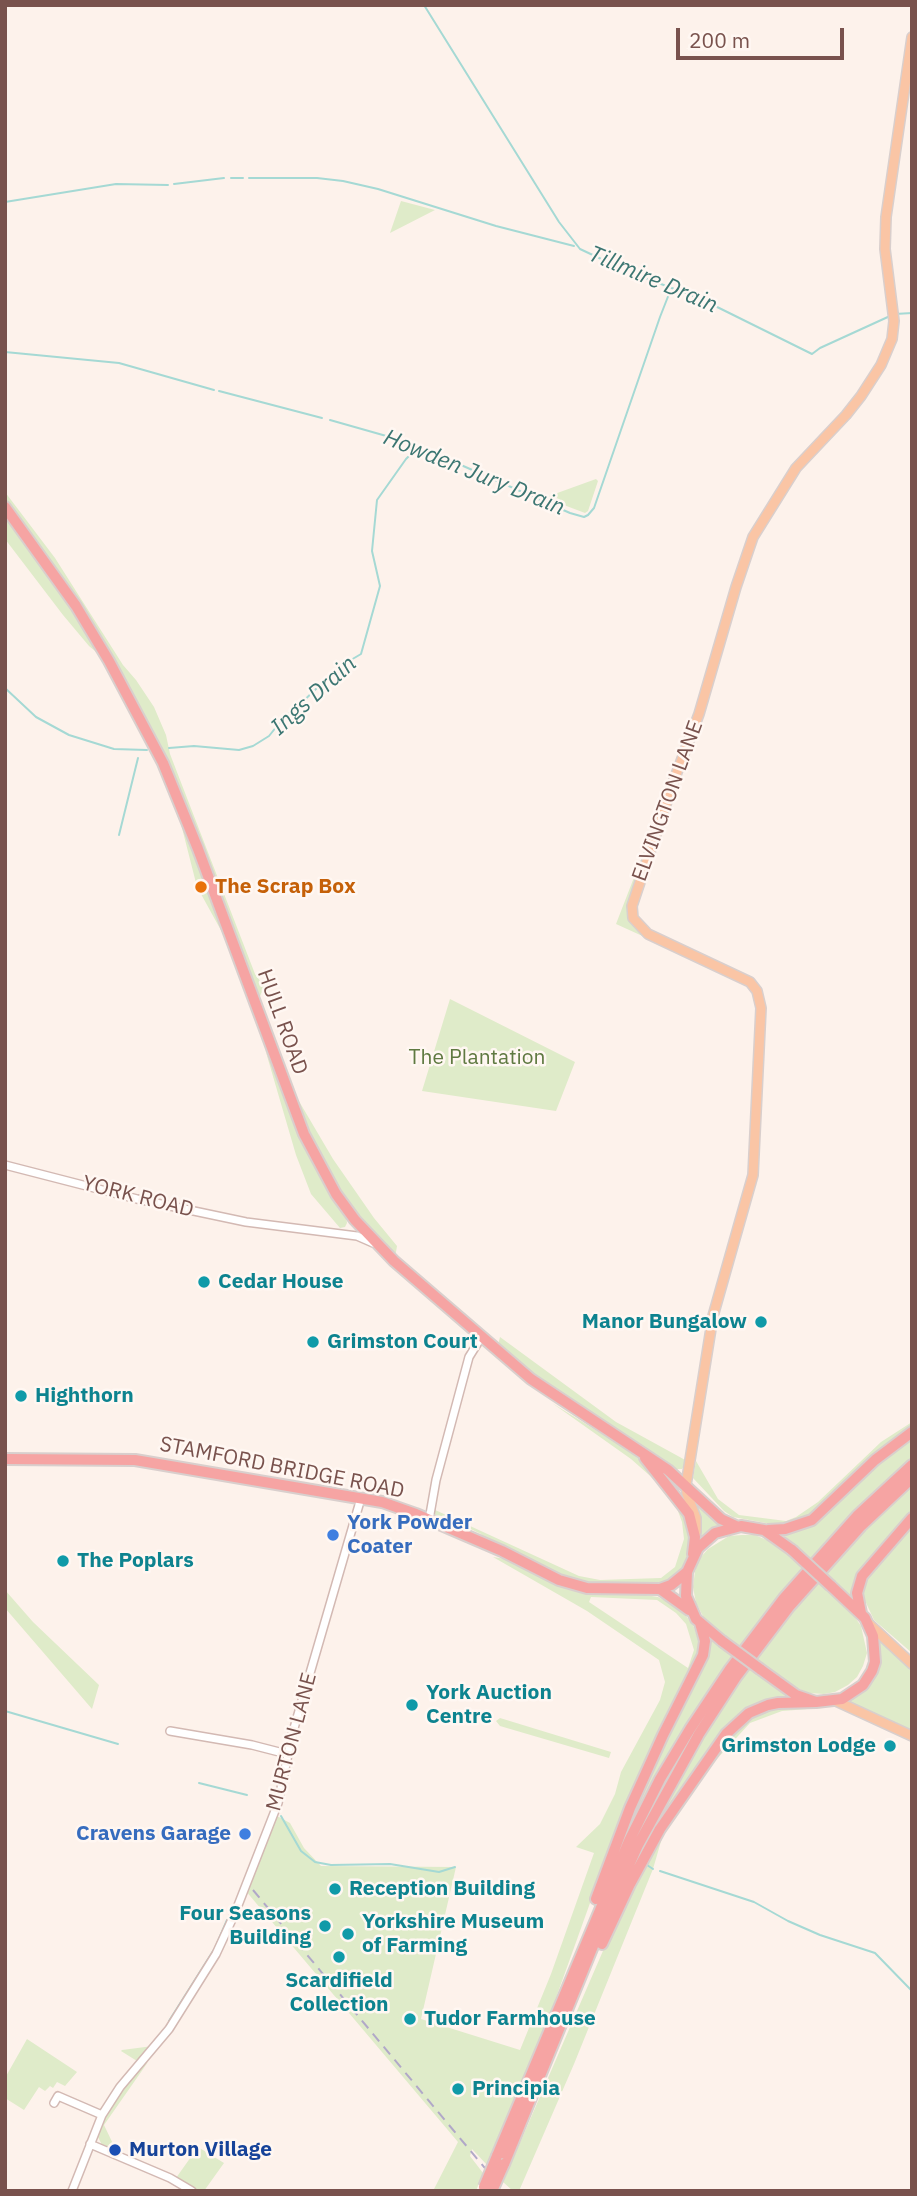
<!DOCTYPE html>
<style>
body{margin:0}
#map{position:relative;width:917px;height:2196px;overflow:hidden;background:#fdf2eb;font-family:"IBM Plex Sans",sans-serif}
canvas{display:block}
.frame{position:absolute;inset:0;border:7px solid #79524d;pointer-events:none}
.scale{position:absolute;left:676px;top:28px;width:168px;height:32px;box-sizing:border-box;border:4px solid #79524d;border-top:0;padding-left:9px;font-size:21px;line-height:24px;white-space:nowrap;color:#79524d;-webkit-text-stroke:5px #fff7f2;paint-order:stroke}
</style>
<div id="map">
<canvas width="917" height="2196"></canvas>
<div class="frame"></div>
<div class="scale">200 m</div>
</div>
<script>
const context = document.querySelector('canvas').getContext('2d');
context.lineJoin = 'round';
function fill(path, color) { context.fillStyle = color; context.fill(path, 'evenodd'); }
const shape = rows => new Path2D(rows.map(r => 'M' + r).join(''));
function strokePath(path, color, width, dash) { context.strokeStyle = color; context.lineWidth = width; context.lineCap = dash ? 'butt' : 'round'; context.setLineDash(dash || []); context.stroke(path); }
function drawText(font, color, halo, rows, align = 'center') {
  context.font = font + ' "IBM Plex Sans",sans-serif'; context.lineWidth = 5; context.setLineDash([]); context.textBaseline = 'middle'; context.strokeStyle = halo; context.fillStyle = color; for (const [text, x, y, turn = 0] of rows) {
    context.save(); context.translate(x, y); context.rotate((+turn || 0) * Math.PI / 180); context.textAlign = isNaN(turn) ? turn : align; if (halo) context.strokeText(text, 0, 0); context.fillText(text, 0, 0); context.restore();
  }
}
fill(shape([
 [401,201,435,210,390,233],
 [596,479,598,481,588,511,585,513,548,499,549,496],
 [5,492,55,558,123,665,136,680,154,707,166,735,170,754,255,974,264,986,259,999,293,1091,333,1159,374,1218,397,1246,395,1258,349,1205,329,1176,308,1136,161,754,5,502],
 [5,513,55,583,102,657,89,646,63,615,5,539],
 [181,824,184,824,223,934,201,894,206,891,201,881,196,883],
 [645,849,632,920,638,930,649,939,616,924],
 [450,999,575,1062,556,1111,422,1091],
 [265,1049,303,1143,346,1216,347,1223,345,1227,340,1228,311,1194,296,1155],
 [500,1337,616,1422,687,1461,682,1469,674,1469,636,1441,555,1391,498,1345],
 [552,1403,628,1450,651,1469,687,1513,692,1550,681,1572,666,1582,655,1584,621,1585,575,1582,484,1539,481,1534,456,1522,444,1523,432,1514,433,1509,579,1576,600,1580,661,1578,675,1567,684,1539,682,1522,675,1503,657,1482,631,1459],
 [912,1422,912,1428,808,1517,782,1526,733,1517,724,1511,693,1478,696,1461,718,1499,739,1515,786,1521,796,1517,818,1502,881,1442],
 [912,1435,912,1460,811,1560,781,1533,800,1529],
 [912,1483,912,1513,858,1574,853,1582,853,1601,833,1584,824,1571],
 [690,1494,724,1526,702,1539,698,1518],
 [912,1521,912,1653,874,1620,861,1592,867,1577],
 [742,1535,755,1535,776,1544,803,1568,741,1647,714,1629,704,1618,696,1603,693,1587,695,1571,700,1558,708,1549,729,1536],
 [493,1557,513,1560,578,1590,594,1595,639,1594,658,1597,670,1603,687,1617,694,1627,701,1649,618,1825,552,2009,487,2165,472,2149,470,2156,483,2173,476,2191,433,2191,458,2142,245,1890,277,1816,290,1823,304,1848,321,1866,456,1867,421,2019,520,2050,551,1974,594,1853,576,1847,600,1824,615,1794,621,1772,660,1700,665,1682,659,1660,587,1611],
 [591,1597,657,1600,676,1613,686,1624,694,1650,688,1668,589,1602],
 [816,1580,852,1613,861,1626,867,1653,863,1666,857,1677,848,1685,835,1692,824,1694,808,1693,793,1686,755,1657],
 [5,1590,33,1622,99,1685,92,1709,5,1608],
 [879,1638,912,1670,912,1732,870,1714,846,1701,867,1683],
 [710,1639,734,1657,616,1859,627,1825],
 [748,1667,790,1697,775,1700,740,1715,640,1858,635,1859,674,1783],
 [791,1705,822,1708,782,1711,750,1723,704,1773,735,1729,761,1711],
 [500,1718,611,1752,609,1758,500,1726,496,1721],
 [662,1838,653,1869,574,2064,519,2191,513,2191,503,2182,609,1937,648,1857],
 [27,2039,77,2072,65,2086,57,2082,53,2088,50,2086,45,2091,39,2087,24,2110,5,2098,5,2078],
 [153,2046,137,2061,121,2051,122,2050],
 [148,2062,104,2125,115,2148,102,2145,97,2135,105,2115,138,2070],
 [198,2147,224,2163,204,2191,198,2191,176,2178]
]), '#dfebc9');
strokePath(shape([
 [424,5,559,222,580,249,629,272,701,299,812,354,820,348,890,316],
 [231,178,243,178],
 [249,178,317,178,343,181,378,189,496,226,574,246],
 [174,184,224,178],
 [5,202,116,184,168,185],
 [895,314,912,313],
 [5,352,119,363,214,390],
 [219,391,322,418],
 [330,420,411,443,570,513,584,517,588,515,594,508,660,317,669,294,674,290],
 [5,688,36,717,69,735,114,749,147,750],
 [169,748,194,746,239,750,253,746,269,736,285,716,295,709,339,667,361,654,380,586,372,551,377,500,406,459,418,447],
 [119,835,138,758],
 [5,1711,118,1744],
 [199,1783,247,1795],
 [281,1816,301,1851,315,1862,331,1865,390,1864,439,1872,455,1867],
 [647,1865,653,1869],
 [660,1871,754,1902,788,1921,820,1935,875,1953,912,1991],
 [169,2021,215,1948,227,1920]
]), '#a5d9d4', 2);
const minor = shape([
 [5,1165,137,1199,246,1222,357,1236,373,1243],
 [429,1520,436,1480,469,1357,482,1336],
 [170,1731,252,1745,287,1754],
 [54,2103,58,2096,102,2115],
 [90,2144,170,2178,192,2191],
 [72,2191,102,2115,120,2087,169,2029,216,1954,235,1913,278,1803,292,1735,361,1498]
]);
const major = shape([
 [696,1532,696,1518,687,1494,686,1485,713,1316,753,1175,761,1008,757,991,750,982,648,934,633,918,632,906,674,780,699,714,736,587,753,537,796,468,846,415,861,396,881,365,892,339,894,321,885,249,886,217,912,37],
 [868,1623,912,1664],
 [836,1701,912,1736]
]);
const highway = shape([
 [5,507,76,606,109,661,163,763,198,849,304,1134,336,1194,355,1220,394,1261,531,1379,668,1470,721,1519,736,1526],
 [645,1458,689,1514,695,1537,693,1554],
 [5,1459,135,1460,382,1502,416,1514,502,1551,559,1580,587,1588,660,1589,671,1585,687,1572],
 [768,1530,785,1529,812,1520,875,1460,912,1432],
 [660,1589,689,1610],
 [861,1613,857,1593,862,1576,912,1518],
 [722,1641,696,1619,686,1596,687,1572,698,1548,715,1533,741,1526,764,1530,792,1550],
 [760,1669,796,1695,816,1702,842,1699,863,1685,872,1671,875,1662,873,1636,865,1618,831,1586],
 [596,1899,630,1808,663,1735,703,1655,705,1641,700,1623],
 [602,1944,630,1884,660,1829,726,1734,749,1713,768,1705,778,1703,816,1702],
 [497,2156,629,1841,660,1779,690,1729,730,1669,784,1598,857,1516,912,1465],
 [504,2164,593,1946,638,1845,699,1734,736,1677,789,1607,861,1526,912,1478]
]);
strokePath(minor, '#d3b9b3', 10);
strokePath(major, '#d9cfcd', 12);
strokePath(highway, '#d9cfcd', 14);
strokePath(minor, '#fff', 7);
strokePath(major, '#fac5a5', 9);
strokePath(highway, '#f6a4a3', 10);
strokePath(shape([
 [253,1890,504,2191]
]), '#b1a8c8', 2, [10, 7]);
const highwayBridge = shape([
 [792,1550,831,1586],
 [722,1641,760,1669],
 [484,2187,497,2156],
 [492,2191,504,2164]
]);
strokePath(highwayBridge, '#d9cfcd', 14, []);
strokePath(highwayBridge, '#f6a4a3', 10);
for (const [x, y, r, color] of [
 [201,887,7,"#e8710a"],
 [204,1282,7,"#0f9aa8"],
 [761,1322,7,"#0f9aa8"],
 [313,1342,7,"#0f9aa8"],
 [21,1396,7,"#0f9aa8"],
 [333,1535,7,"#3f7fe0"],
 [63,1561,7,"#0f9aa8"],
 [412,1705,7,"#0f9aa8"],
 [890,1746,7,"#0f9aa8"],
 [245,1834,7,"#3f7fe0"],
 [335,1889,7,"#0f9aa8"],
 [325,1926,7,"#0f9aa8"],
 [348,1934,7,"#0f9aa8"],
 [339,1957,7,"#0f9aa8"],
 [410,2019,7,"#0f9aa8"],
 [458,2089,7,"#0f9aa8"],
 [115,2150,7,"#1a4fb4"]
]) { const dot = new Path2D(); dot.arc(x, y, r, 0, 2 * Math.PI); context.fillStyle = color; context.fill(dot); strokePath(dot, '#fff7f2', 2.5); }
drawText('21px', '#79524d', '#fff7f2', [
 ["ELVINGTON LANE",668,801,-70],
 ["HULL ROAD",282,1022,70],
 ["YORK ROAD",138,1197,14],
 ["STAMFORD BRIDGE ROAD",282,1468,11],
 ["MURTON LANE",292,1742,-75]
]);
drawText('bold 21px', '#c56008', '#fff7f2', [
 ["The Scrap Box",215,887]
], 'left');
drawText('21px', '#5f7941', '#fff7f2', [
 ["The Plantation",477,1058]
]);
drawText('bold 21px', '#0d838f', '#fff7f2', [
 ["Cedar House",218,1282],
 ["Manor Bungalow",747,1322,"right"],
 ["Grimston Court",327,1342],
 ["Highthorn",35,1396],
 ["The Poplars",77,1561],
 ["York Auction",426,1693],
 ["Centre",426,1717],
 ["Grimston Lodge",876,1746,"right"],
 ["Reception Building",349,1889],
 ["Four Seasons",311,1914,"right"],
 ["Building",311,1938,"right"],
 ["Yorkshire Museum",362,1922],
 ["of Farming",362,1946],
 ["Scardifield",339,1981,"center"],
 ["Collection",339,2005,"center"],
 ["Tudor Farmhouse",424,2019],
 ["Principia",472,2089]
], 'left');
drawText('bold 21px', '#366cbe', '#fff7f2', [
 ["York Powder",347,1523],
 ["Coater",347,1547],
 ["Cravens Garage",231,1834,"right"]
], 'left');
drawText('bold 21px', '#164399', '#fff7f2', [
 ["Murton Village",129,2150]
], 'left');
drawText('italic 23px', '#3c7672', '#fff7f2', [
 ["Tillmire Drain",653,280,23],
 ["Howden Jury Drain",474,473,22],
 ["Ings Drain",314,696,-42]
]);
</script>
